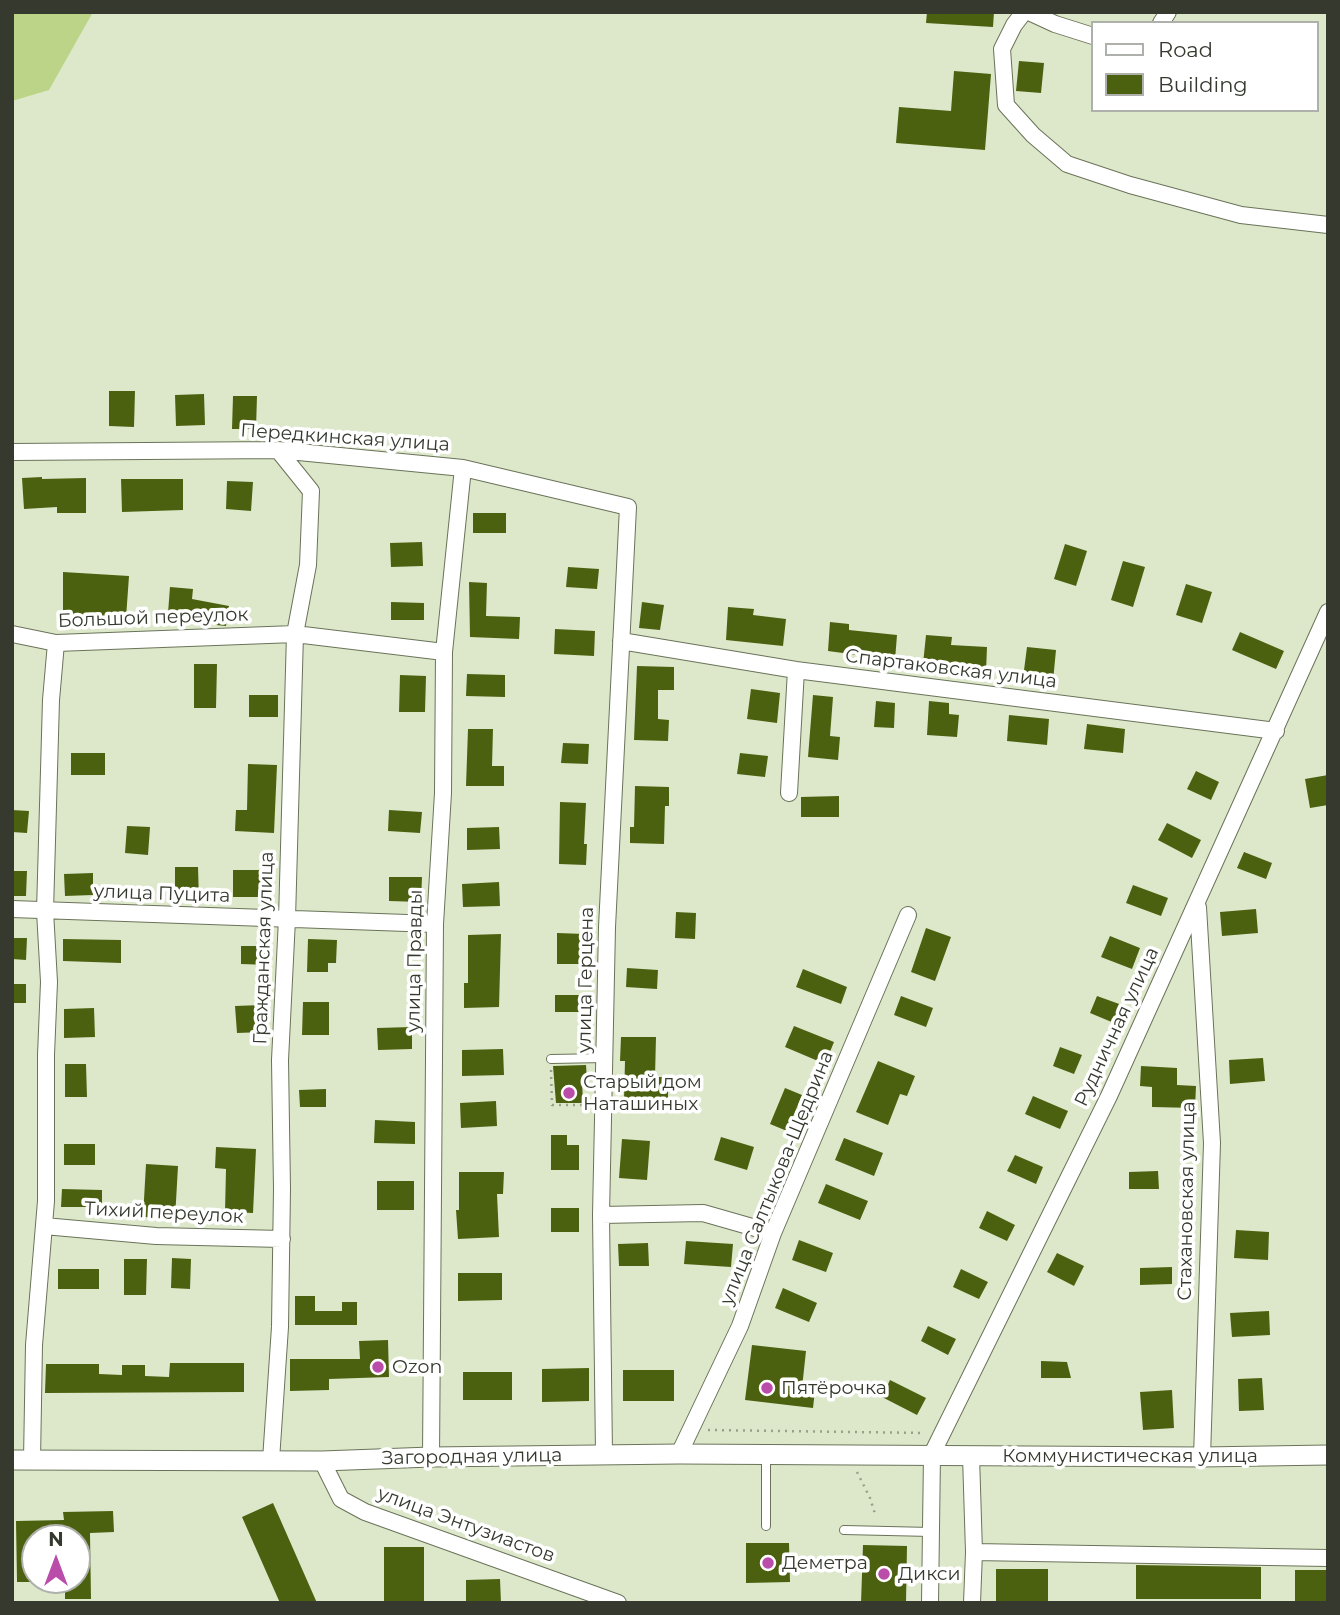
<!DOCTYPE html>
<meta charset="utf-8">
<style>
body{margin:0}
#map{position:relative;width:1340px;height:1615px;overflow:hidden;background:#dde8cb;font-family:Montserrat,sans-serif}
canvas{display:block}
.frame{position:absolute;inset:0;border:14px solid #35392e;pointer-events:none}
.legend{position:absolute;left:1091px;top:21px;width:228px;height:91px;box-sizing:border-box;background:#fff;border:2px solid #aeb0ab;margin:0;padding:9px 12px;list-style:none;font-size:21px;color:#35392e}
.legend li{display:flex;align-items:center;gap:14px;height:35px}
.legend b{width:35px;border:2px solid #aeb0ab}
.north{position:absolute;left:21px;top:1524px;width:70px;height:70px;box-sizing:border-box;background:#fff;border:2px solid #aeb0ab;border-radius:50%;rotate:0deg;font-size:19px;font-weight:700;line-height:28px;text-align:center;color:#35392e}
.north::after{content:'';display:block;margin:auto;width:24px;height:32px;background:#ba4caa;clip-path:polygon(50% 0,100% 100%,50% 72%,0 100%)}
</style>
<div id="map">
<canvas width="1340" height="1615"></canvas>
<div class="frame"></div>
<ul class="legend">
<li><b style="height:9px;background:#fff"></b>Road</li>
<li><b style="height:19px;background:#4c610f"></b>Building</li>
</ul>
<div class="north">N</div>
</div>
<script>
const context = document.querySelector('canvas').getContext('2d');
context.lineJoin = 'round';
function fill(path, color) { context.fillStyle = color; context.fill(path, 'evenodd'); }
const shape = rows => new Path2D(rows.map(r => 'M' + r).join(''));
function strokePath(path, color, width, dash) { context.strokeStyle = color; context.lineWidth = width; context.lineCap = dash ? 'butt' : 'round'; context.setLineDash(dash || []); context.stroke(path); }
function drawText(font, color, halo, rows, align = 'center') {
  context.font = font + ' Montserrat,sans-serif'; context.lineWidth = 7; context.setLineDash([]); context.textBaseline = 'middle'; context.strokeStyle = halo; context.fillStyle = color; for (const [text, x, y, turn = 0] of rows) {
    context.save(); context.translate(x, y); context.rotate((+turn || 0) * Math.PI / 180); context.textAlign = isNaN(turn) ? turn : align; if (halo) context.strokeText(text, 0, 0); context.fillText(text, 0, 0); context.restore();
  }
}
fill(shape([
 [12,12,93,12,49,90,12,101]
]), '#bbd488');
fill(shape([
 [927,12,994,12,993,27,926,23],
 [1019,61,1044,63,1041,93,1016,91],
 [954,71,991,74,985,150,896,143,899,107,951,111],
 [109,391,135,391,134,427,109,426],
 [204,394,205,425,176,426,175,395],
 [233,396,257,396,256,429,232,429],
 [42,477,42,479,86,478,86,513,57,513,57,507,24,509,22,478],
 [121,479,183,479,183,510,122,512],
 [227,481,253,482,251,511,226,509],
 [473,513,506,513,506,533,473,533],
 [422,542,423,566,391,567,390,543],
 [1065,544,1087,551,1076,586,1054,579],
 [1123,561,1145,567,1133,607,1111,600],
 [568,567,599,569,597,589,566,587],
 [63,572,129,576,126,618,63,616],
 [469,582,487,583,486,616,520,617,519,639,470,637],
 [1186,584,1212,592,1202,623,1176,615],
 [170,587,193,589,192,599,229,606,226,626,206,624,208,617,168,613],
 [391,602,424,603,424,620,391,620],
 [642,602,664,605,660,630,639,628],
 [728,607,754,609,753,615,786,619,783,646,726,640],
 [830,622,849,624,849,630,897,635,895,660,828,651],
 [555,629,595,631,594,656,554,654],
 [1240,632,1284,651,1276,669,1232,650],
 [926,635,952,637,951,645,987,647,986,672,923,664],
 [1027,647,1056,650,1053,681,1023,678],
 [194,664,217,664,216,708,194,708],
 [637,666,674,667,674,690,658,690,658,719,669,720,668,741,634,740],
 [467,674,505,675,505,697,466,696],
 [400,675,426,676,425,712,399,712],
 [751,689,780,693,777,723,747,719],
 [249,695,278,695,278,717,249,717],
 [813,695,833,697,830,736,840,737,838,760,808,757],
 [876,701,895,703,894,728,874,727],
 [929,701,949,703,949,714,959,715,957,737,927,735],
 [1009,715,1049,719,1047,745,1007,741],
 [1087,724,1125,729,1123,753,1084,749],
 [468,729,493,729,492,766,504,766,504,786,466,786],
 [563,743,589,744,588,764,561,763],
 [71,753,105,753,105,775,71,775],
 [740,753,768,756,765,777,737,774],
 [248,764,277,765,274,833,235,831,236,810,247,810],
 [1196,771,1219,782,1211,800,1187,789],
 [1328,775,1328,805,1310,808,1305,779],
 [635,786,669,787,669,806,665,806,664,844,630,843,630,827,634,827],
 [839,796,839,817,801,817,801,797],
 [560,802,586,803,584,844,587,844,586,865,559,864],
 [12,810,29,811,27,833,12,832],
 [389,810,422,812,420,833,388,831],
 [1167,823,1201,840,1192,858,1158,840],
 [127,826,150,827,148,855,125,853],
 [499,827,500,849,467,850,467,828],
 [1244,852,1272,863,1266,879,1237,868],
 [175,867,198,867,199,899,175,899],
 [233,870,267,870,267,897,233,897],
 [12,871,27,871,26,896,12,896],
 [93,873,93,895,65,896,64,874],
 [389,877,422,877,421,902,389,901],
 [499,882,500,906,463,907,462,884],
 [1133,885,1168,898,1161,916,1126,903],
 [1256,909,1258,933,1222,936,1220,912],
 [676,912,696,913,695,939,675,938],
 [926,928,951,937,935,981,911,972],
 [557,933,585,934,584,964,557,964],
 [501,934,499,1007,464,1008,464,983,468,983,468,935],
 [1110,936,1140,948,1132,969,1101,957],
 [12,938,27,938,26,960,12,959],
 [63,939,121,940,121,963,63,961],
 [308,939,337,940,336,963,328,963,328,972,307,972],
 [241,946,271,946,271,965,241,964],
 [627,968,658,970,657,989,626,987],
 [803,969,847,987,841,1004,796,987],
 [12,984,26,984,26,1003,12,1003],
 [555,995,582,995,582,1012,555,1012],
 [901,996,933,1008,926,1027,894,1015],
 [1097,996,1122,1005,1114,1023,1090,1013],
 [303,1002,329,1002,329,1035,302,1035],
 [262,1005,263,1032,237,1033,235,1006],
 [94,1008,95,1037,64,1038,64,1009],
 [794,1026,834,1042,825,1064,785,1047],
 [412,1027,412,1049,378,1050,377,1028],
 [621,1037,656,1037,655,1077,668,1077,668,1099,624,1099,625,1061,620,1061],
 [1060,1047,1082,1055,1074,1074,1053,1066],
 [503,1049,504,1075,462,1076,462,1050],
 [1263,1058,1265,1081,1230,1084,1229,1060],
 [878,1061,915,1076,907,1096,900,1094,888,1125,856,1112],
 [65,1064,86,1064,87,1097,65,1097],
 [586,1065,587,1080,582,1080,583,1103,556,1103,553,1066],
 [1141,1066,1177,1068,1177,1085,1196,1086,1195,1108,1152,1107,1152,1087,1140,1086],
 [785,1088,802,1095,787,1131,770,1124],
 [326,1089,326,1107,300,1107,299,1090],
 [1033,1096,1068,1111,1060,1129,1025,1114],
 [496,1101,497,1126,461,1128,460,1103],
 [375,1120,415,1122,415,1144,374,1143],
 [551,1135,567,1135,567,1145,579,1145,579,1170,551,1170],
 [721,1137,754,1147,747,1170,714,1160],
 [844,1138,883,1153,874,1176,835,1160],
 [622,1139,650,1141,647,1180,619,1178],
 [64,1144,95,1144,95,1165,64,1165],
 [216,1147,256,1149,253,1213,225,1212,226,1169,215,1168],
 [1015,1155,1043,1167,1036,1184,1007,1171],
 [146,1164,178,1166,175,1219,143,1217],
 [1158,1171,1159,1189,1129,1189,1129,1172],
 [459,1172,504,1172,503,1194,497,1194,499,1237,458,1239,456,1210,459,1210],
 [377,1181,414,1181,414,1210,377,1210],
 [826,1184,868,1201,860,1220,818,1203],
 [62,1189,102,1190,102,1207,61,1207],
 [551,1208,579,1208,579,1232,551,1232],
 [987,1211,1015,1225,1007,1241,979,1228],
 [1236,1230,1269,1232,1268,1260,1234,1258],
 [799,1240,833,1253,826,1272,792,1260],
 [686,1241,733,1244,731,1267,684,1264],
 [648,1243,649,1266,619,1266,618,1244],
 [1057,1253,1084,1266,1074,1286,1047,1272],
 [172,1258,191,1259,190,1289,171,1288],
 [124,1259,147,1259,146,1295,124,1295],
 [1172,1267,1172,1284,1140,1285,1140,1268],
 [58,1269,99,1269,99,1289,58,1289],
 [961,1269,988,1282,979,1299,953,1287],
 [458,1273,502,1273,502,1300,458,1301],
 [783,1288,817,1303,809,1322,775,1308],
 [295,1296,315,1296,315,1311,342,1311,342,1302,357,1302,357,1325,295,1325],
 [1269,1311,1270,1335,1232,1337,1230,1313],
 [928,1326,956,1339,948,1355,921,1341],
 [388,1340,389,1377,329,1379,329,1390,290,1391,290,1359,360,1359,359,1341],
 [752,1345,806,1351,802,1388,815,1390,813,1408,745,1400],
 [1041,1361,1067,1362,1071,1378,1041,1378],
 [170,1363,244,1363,244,1392,45,1393,46,1364,99,1364,99,1374,122,1375,122,1365,145,1365,145,1376,169,1377],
 [589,1368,589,1401,542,1402,542,1369],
 [623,1370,674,1370,674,1401,623,1401],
 [463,1372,512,1372,512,1400,463,1400],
 [1262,1378,1264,1410,1239,1411,1238,1379],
 [890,1380,926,1398,917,1415,882,1397],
 [1172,1390,1174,1428,1143,1430,1140,1392],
 [273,1503,317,1603,280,1603,242,1517],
 [113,1511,114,1532,90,1533,91,1599,65,1599,65,1580,77,1580,77,1538,35,1538,35,1542,29,1542,30,1582,17,1582,16,1521,64,1520,63,1512],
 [746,1543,789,1543,790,1582,746,1583],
 [863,1545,907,1546,906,1603,861,1603],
 [384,1547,424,1547,424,1603,384,1603],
 [1136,1565,1261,1567,1261,1599,1136,1599],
 [996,1569,1048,1569,1048,1603,996,1603],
 [1295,1570,1328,1570,1328,1603,1295,1603],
 [500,1579,501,1603,466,1603,466,1580]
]), '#4c610f');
const service = shape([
 [551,1059,605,1058],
 [766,1454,766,1526],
 [844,1530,931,1532]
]);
const minor = shape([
 [1024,12,1014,25,1002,49,1006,105,1033,135,1067,164,1130,185,1241,215,1328,225],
 [1029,12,1055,24,1093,36],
 [1161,23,1168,12],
 [12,452,278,450,463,468,628,507,607,927,601,1215,604,1454],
 [12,634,56,643,295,634,444,652],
 [621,641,796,670,1276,731],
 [789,793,796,670],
 [1198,907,1212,1143,1202,1457],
 [12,909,435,924],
 [601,1215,703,1213,773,1233],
 [44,1226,156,1236,282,1239],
 [679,1454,740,1326,773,1233,908,915],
 [971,1456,974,1552,972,1603],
 [431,1457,435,924,443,793,444,652,463,468],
 [32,1460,34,1345,46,1201,46,1055,49,982,45,911,51,700,56,643],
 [271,1460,280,1327,282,1189,280,1060,287,919,295,634,308,565,311,491,278,450],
 [322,1461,341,1499,365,1512,618,1603],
 [974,1552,1328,1558],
 [930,1603,932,1454,1109,1096,1328,612]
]);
const tertiary = shape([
 [12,1460,322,1461,431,1457,679,1454,1202,1457,1328,1455]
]);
strokePath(service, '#6a7359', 10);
strokePath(minor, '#6a7359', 18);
strokePath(tertiary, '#6a7359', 21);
strokePath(shape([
 [551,1070,552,1105,587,1105],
 [708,1430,925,1433],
 [857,1472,870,1498,876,1517]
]), '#98a08a', 2.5, [2, 5]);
strokePath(service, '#fff', 8);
strokePath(minor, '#fff', 16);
strokePath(tertiary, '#fff', 19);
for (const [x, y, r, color] of [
 [569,1093,7,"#ba4caa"],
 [378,1367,7,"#ba4caa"],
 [767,1388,7,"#ba4caa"],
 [768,1563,7,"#ba4caa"],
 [884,1574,7,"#ba4caa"]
]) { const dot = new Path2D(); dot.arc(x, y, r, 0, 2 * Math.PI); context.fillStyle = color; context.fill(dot); strokePath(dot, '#fff', 2.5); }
drawText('19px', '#35392e', '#fff', [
 ["Передкинская улица",345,438,4],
 ["Большой переулок",153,618,-2],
 ["Спартаковская улица",951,669,7],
 ["улица Пуцита",162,894,2],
 ["Гражданская улица",264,948,-88],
 ["улица Правды",415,961,-89],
 ["улица Герцена",586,980,-89],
 ["Рудничная улица",1117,1027,-65],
 ["улица Салтыкова-Щедрина",777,1178,-68],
 ["Стахановская улица",1187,1201,-89],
 ["Тихий переулок",164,1213,3],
 ["Коммунистическая улица",1130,1456],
 ["Загородная улица",472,1457,-1],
 ["улица Энтузиастов",466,1525,20]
]);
drawText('19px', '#35392e', '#fff', [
 ["Старый дом",583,1082],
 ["Наташиных",583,1104],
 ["Ozon",392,1367],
 ["Пятёрочка",781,1388],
 ["Деметра",782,1563],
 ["Дикси",898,1574]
], 'left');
</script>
